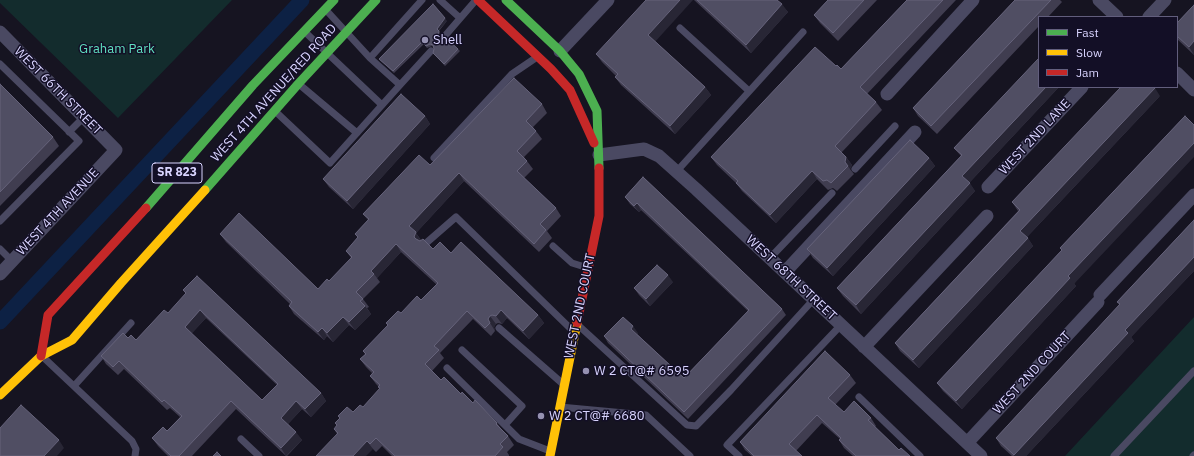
<!DOCTYPE html>
<style>
body{margin:0}
#map{position:relative;width:1194px;height:456px;overflow:hidden;background:#161421;font-family:"IBM Plex Sans",sans-serif}
canvas{display:block}
.legend{position:absolute;left:1038px;top:16px;width:140px;height:72px;box-sizing:border-box;background:#130f26;border:1px solid #625e7d;margin:0;padding:5px 7px;list-style:none;font-size:12px;color:#d9d4ff}
.legend li{display:flex;align-items:center;gap:8px;height:20px}
.legend b{width:20px;border:1px solid #625e7d}
</style>
<div id="map">
<canvas width="1194" height="456"></canvas>
<ul class="legend">
<li><b style="height:5px;background:#4caf50"></b>Fast</li>
<li><b style="height:5px;background:#ffc107"></b>Slow</li>
<li><b style="height:5px;background:#c62828"></b>Jam</li>
</ul>
</div>
<script>
const context = document.querySelector('canvas').getContext('2d');
context.lineJoin = 'round';
function fill(path, color) { context.fillStyle = color; context.fill(path, 'evenodd'); }
const shape = rows => new Path2D(rows.map(r => 'M' + r).join(''));
function strokePath(path, color, width, dash) { context.strokeStyle = color; context.lineWidth = width; context.lineCap = dash ? 'butt' : 'round'; context.setLineDash(dash || []); context.stroke(path); }
function drawText(font, color, halo, rows, align = 'center') {
  context.font = font + ' "IBM Plex Sans",sans-serif'; context.lineWidth = 3; context.setLineDash([]); context.textBaseline = 'middle'; context.strokeStyle = halo; context.fillStyle = color; for (const [text, x, y, turn = 0] of rows) {
    context.save(); context.translate(x, y); context.rotate((+turn || 0) * Math.PI / 180); context.textAlign = isNaN(turn) ? turn : align; if (halo) context.strokeText(text, 0, 0); context.fillText(text, 0, 0); context.restore();
  }
}
fill(shape([
 [0,0,232,0,118,118,0,3],
 [1194,317,1194,456,1065,456]
]), '#132c2d');
strokePath(shape([
 [0,322,302,0]
]), '#0d2144', 15);
strokePath(shape([
 [440,0,460,18],
 [680,28,749,91],
 [305,32,382,105],
 [444,37,476,0],
 [370,58,422,0],
 [0,64,79,141,0,221],
 [300,85,357,133],
 [400,85,431,51],
 [276,112,330,163,400,85,370,58,326,10],
 [69,132,84,117],
 [434,158,512,74,537,57],
 [855,169,895,126],
 [677,171,803,32],
 [425,244,456,217,573,331],
 [553,246,572,263,588,268],
 [0,249,12,261],
 [770,258,832,193],
 [578,325,687,425,696,426,731,390,814,299],
 [499,328,563,384],
 [462,350,522,406,505,425],
 [43,357,132,441,136,449,135,456],
 [447,368,519,439,550,451],
 [74,386,131,323],
 [859,397,920,456],
 [560,407,646,415,690,456],
 [241,439,259,456],
 [739,456,727,445,841,325],
 [1114,456,1194,371],
 [1193,456,1194,455]
]), '#4a4962', 7);
strokePath(shape([
 [1099,0,1117,17],
 [1149,17,1165,0],
 [0,32,116,150,0,274],
 [560,51,608,0],
 [1177,73,1194,90],
 [887,94,973,0],
 [599,155,644,149,659,156,696,189,981,456],
 [988,187,1082,87],
 [785,272,915,132],
 [1100,295,1194,195],
 [864,347,987,216],
 [967,443,1098,302]
]), '#4a4962', 13);
strokePath(shape([
 [506,0,560,51,579,74,597,111,599,168],
 [205,190,299,83,376,0],
 [146,208,253,85,334,0]
]), '#4caf50', 9);
strokePath(shape([
 [0,395,41,356,72,340,121,283,205,190],
 [550,456,577,323]
]), '#ffc107', 9);
strokePath(shape([
 [478,0,551,69,570,90,594,143],
 [577,323,599,216,599,168],
 [41,356,48,315,146,208]
]), '#c62828', 9);
fill(shape([
 [694,0,777,0,788,12,751,53],
 [828,0,877,0,838,41,820,23,814,15],
 [907,0,956,0,867,94,876,102,882,110,841,153,846,157,852,165,850,169,854,174,837,191,833,188,828,190,817,179,776,223,742,191,736,183,717,165,711,157,836,66,841,69],
 [1015,0,1060,0,1062,2,1048,17,1039,17,1039,26,937,134,918,116,913,108],
 [1194,5,1194,55,1177,39,1177,23],
 [447,21,439,31,440,33,440,38,458,49,460,51,445,66,433,53,434,49,434,47,432,46,427,48,424,44,394,73,381,61,379,59],
 [655,41,705,87,711,95,675,134,621,85,615,77,616,76,602,62,596,54],
 [0,84,53,137,59,146,0,206],
 [1039,87,1059,87,969,183,975,191,861,314,843,296,837,288,961,156,954,148],
 [1160,96,1027,237,1033,246,919,368,900,351,895,343,1018,211,1012,202],
 [542,104,547,113,533,127,542,139,524,157,533,169,524,178,556,208,561,216,547,231,552,238,539,252,464,181,416,233,421,240,433,249,451,253,538,315,544,323,529,339,507,318,502,324,498,323,496,324,494,327,495,331,491,336,473,319,440,353,444,358,432,371,441,380,473,403,497,423,502,430,508,436,514,445,507,452,509,455,509,456,392,456,382,446,376,452,373,449,337,434,334,429,337,426,335,423,340,418,338,416,353,412,363,407,380,389,379,387,376,384,370,376,372,373,366,367,360,359,365,354,363,351,388,326,386,323,401,313,421,300,437,285,401,252,377,278,380,282,363,299,369,307,367,308,371,314,355,330,349,325,333,342,327,336,324,340,294,314,289,306,290,304,226,242,220,234,318,289,329,281,351,258,346,251,358,238,355,234,368,220,363,214,430,165],
 [425,116,430,124,353,209,329,187,323,179],
 [1185,116,1074,284,1076,286,962,409,943,391,937,383,1062,250,1060,248],
 [929,158,935,166,833,276,813,258,807,249],
 [643,177,782,309,786,315,688,419,608,343,604,336,638,333,637,334,684,378,748,311,641,210,639,212,630,204,625,197],
 [1194,220,1194,271,1131,337,1134,341,1026,456,1012,456,1001,446,996,438,1120,305,1117,302],
 [673,282,650,306,639,295,634,288],
 [183,290,321,393,326,401,311,417,302,409,288,424,302,440,287,456,286,456,236,409,192,456,168,456,158,446,152,438,167,431,180,417,170,408,167,410,124,369,118,375,106,364,101,356,128,338,136,340,168,313,186,294],
 [206,318,277,385,262,400,191,334],
 [850,375,856,383,835,405,844,412,871,418,876,426,875,427,899,450,910,456,853,456,844,448,839,440,840,439,822,423,796,451,802,456,752,456,745,450,740,442]
]), '#403d50');
fill(shape([
 [680,0,693,0,654,43,648,35],
 [782,4,788,12,751,53,746,45],
 [445,18,447,21,438,31,437,29],
 [439,31,440,33,439,39,438,37],
 [1194,41,1194,55,1189,47],
 [705,87,711,95,675,134,670,126],
 [1046,87,1059,87,968,184,962,176],
 [1155,88,1160,96,1025,239,1020,231],
 [425,116,430,124,353,209,347,201],
 [1194,143,1194,157,1074,284,1076,286,962,409,956,401,1068,276],
 [846,157,852,165,850,169,845,162],
 [929,158,935,166,833,276,827,268],
 [812,171,817,179,776,223,770,215],
 [459,173,464,181,416,233,421,241,420,245,416,239,409,226],
 [970,183,975,191,861,314,856,305],
 [637,203,641,210,639,212,634,206],
 [1028,238,1033,246,919,368,913,360],
 [396,244,401,252,377,278,374,274,371,271],
 [1194,257,1194,271,1131,337,1134,341,1026,456,1014,456,1014,455,1125,330],
 [668,275,673,282,650,306,646,299],
 [365,306,371,314,355,330,349,322],
 [200,310,206,318,190,335,185,327],
 [501,310,507,318,502,324,496,316],
 [538,315,544,323,529,339,523,331],
 [490,316,496,324,494,327,495,331,490,323,488,319],
 [343,317,349,325,333,342,327,333],
 [633,326,638,333,636,335,631,329],
 [322,328,327,336,324,340,318,332],
 [321,393,326,401,311,417,305,409],
 [296,401,302,409,286,426,281,418],
 [296,432,302,440,286,456,281,448],
 [59,440,64,448,57,456,44,456],
 [367,441,373,449,366,456,353,456]
]), '#282635');
const building = shape([
 [646,0,680,0,648,35,705,87,670,126,615,77,618,74,596,54,646,0],
 [697,0,777,0,782,4,746,45,697,0],
 [828,0,864,0,833,33,814,15,828,0],
 [907,0,943,0,860,87,876,102,835,146,846,157,845,162,848,166,831,183,827,180,823,181,812,171,770,215,736,183,738,181,711,157,815,47,836,66,837,65,841,69,907,0],
 [1015,0,1051,0,931,126,913,108,1015,0],
 [433,4,445,18,437,29,439,31,438,37,442,40,446,38,458,49,444,64,433,53,434,49,433,45,430,44,426,46,422,42,393,71,379,59,433,4],
 [1194,5,1194,41,1189,47,1177,36,1177,23,1194,5],
 [1039,58,1039,87,1046,87,962,176,970,183,856,305,837,288,962,155,954,148,1039,58],
 [514,78,542,104,526,121,536,131,517,151,527,161,517,171,556,208,540,224,546,230,534,244,459,173,409,226,416,232,414,237,416,239,420,241,423,239,433,249,440,242,451,253,461,242,538,315,523,331,501,310,496,316,492,315,490,316,488,319,490,323,485,328,467,311,434,346,439,350,425,364,441,380,444,377,461,394,462,392,473,403,475,400,497,423,496,424,508,436,500,444,503,447,495,456,395,456,376,438,370,444,367,441,353,456,316,456,338,433,334,429,337,425,335,423,340,418,338,416,347,407,353,412,360,405,363,407,380,388,378,387,380,385,370,376,374,372,360,359,366,354,363,351,388,325,386,323,398,311,401,313,417,296,421,300,438,283,396,244,371,271,374,274,356,292,363,299,360,301,365,306,349,322,343,317,327,333,322,328,318,332,289,306,292,302,220,234,239,213,318,289,327,279,329,281,352,257,346,251,358,237,355,234,369,219,363,214,419,155,430,165,514,78],
 [0,84,53,137,0,192,0,84],
 [1121,87,1154,87,1155,88,1020,231,1028,238,913,360,895,343,1020,210,1012,202,1121,87],
 [401,94,425,116,347,201,323,179,401,94],
 [1185,116,1194,125,1194,143,1068,276,1070,278,956,401,937,383,1062,250,1060,248,1185,116],
 [910,140,929,158,827,268,807,249,910,140],
 [643,177,782,309,684,412,604,336,623,317,633,326,631,329,684,378,749,310,637,203,634,206,625,197,643,177],
 [1194,220,1194,257,1125,330,1128,333,1014,455,996,438,1120,304,1117,302,1194,220],
 [657,265,668,275,646,299,634,288,657,265],
 [197,276,321,393,305,409,296,401,281,418,296,432,281,448,231,401,179,456,171,456,152,438,163,427,167,431,182,416,164,400,162,402,119,361,113,367,101,356,123,333,128,338,131,335,136,340,164,310,168,313,186,293,183,290,197,276],
 [200,310,278,384,262,400,185,327,200,310],
 [825,351,850,375,828,398,844,412,854,401,871,418,868,420,899,450,901,448,910,456,856,456,839,440,841,438,817,415,789,444,802,456,754,456,740,442,825,351],
 [21,405,59,440,44,456,0,456,0,428,21,405],
 [217,452,221,456,213,456,217,452]
]);
fill(building, '#504e63');
strokePath(building, '#66637b', 1);
for (const [x, y, r, color] of [
 [425,40,4,"#9591b1"],
 [586,371,4,"#9591b1"],
 [541,416,4,"#9591b1"]
]) { const dot = new Path2D(); dot.arc(x, y, r, 0, 2 * Math.PI); context.fillStyle = color; context.fill(dot); strokePath(dot, '#130f26', 1.5); }
for (const [x, y, w] of [
 [177,173,50]
]) { const box = new Path2D(); box.roundRect(x - w / 2, y - 10, w, 20, 3); context.fillStyle = '#130f26'; context.fill(box); strokePath(box, '#d9d4ff', 1); }
drawText('bold 12px', '#d9d4ff', null, [
 ["SR 823",177,173]
]);
drawText('13px', '#d9d4ff', '#130f26', [
 ["Shell",433,40],
 ["W 2 CT@# 6595",594,371],
 ["W 2 CT@# 6680",549,416]
], 'left');
drawText('13px', '#5fe0c0', '#130f26', [
 ["Graham Park",117,49]
]);
drawText('13px', '#d9d4ff', '#130f26', [
 ["WEST 66TH STREET",58,91,45],
 ["WEST 4TH AVENUE/RED ROAD",274,93,-48],
 ["WEST 2ND LANE",1035,137,-47],
 ["WEST 4TH AVENUE",58,212,-47],
 ["WEST 68TH STREET",791,278,43],
 ["WEST 2ND COURT",580,306,-78],
 ["WEST 2ND COURT",1032,373,-47]
]);
</script>
